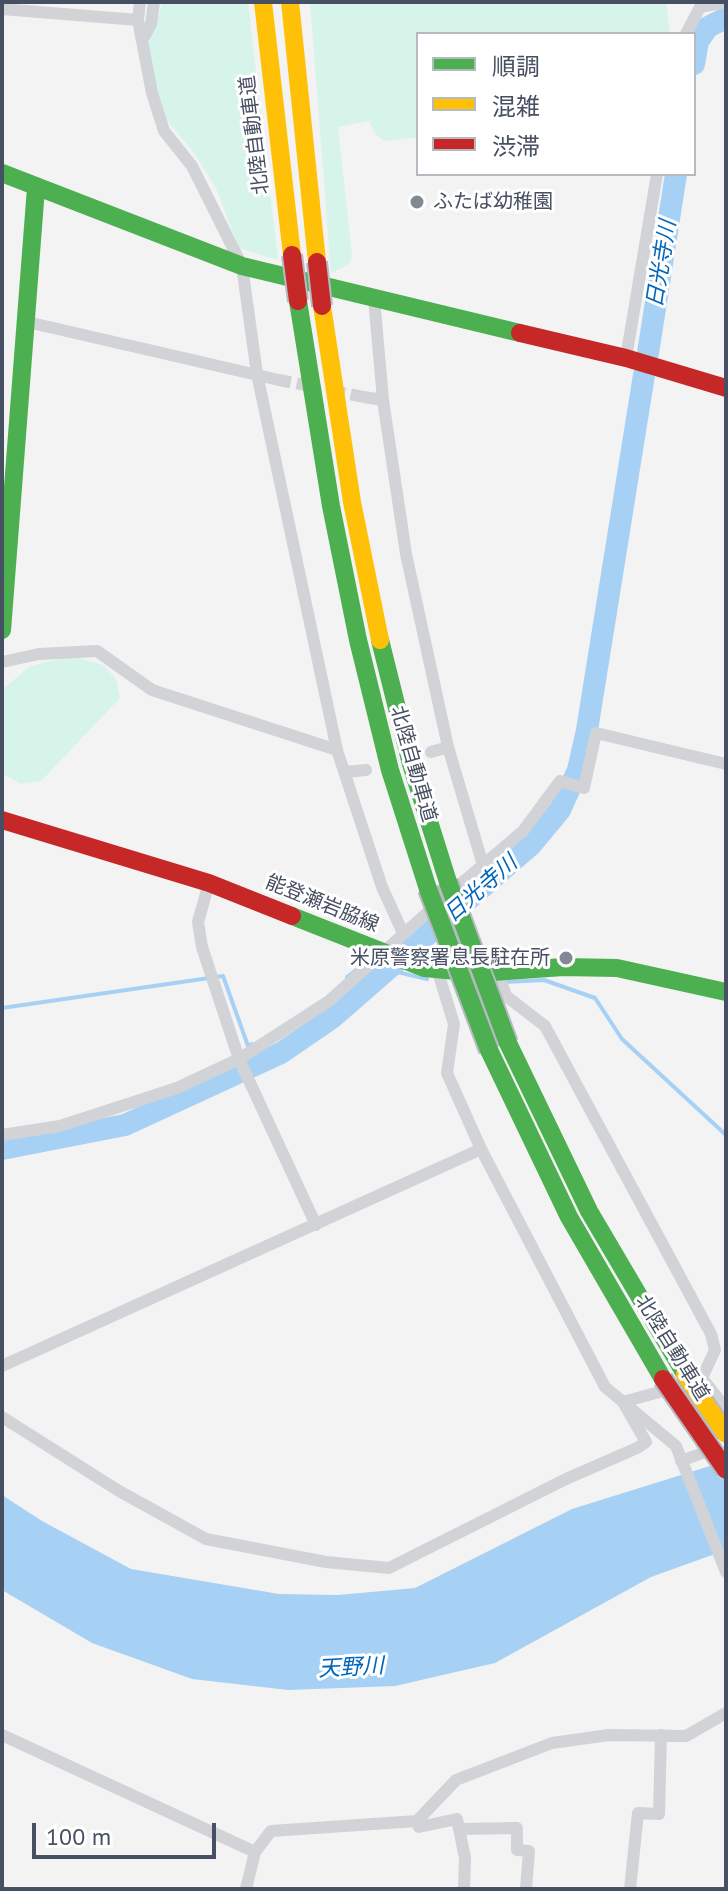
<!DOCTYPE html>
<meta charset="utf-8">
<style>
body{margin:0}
#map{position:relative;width:728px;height:1891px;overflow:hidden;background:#f3f3f3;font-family:"PT Sans","Noto Sans JP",sans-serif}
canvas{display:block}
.frame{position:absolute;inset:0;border:4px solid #474f62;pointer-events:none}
.legend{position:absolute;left:416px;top:32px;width:280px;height:144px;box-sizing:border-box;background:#fff;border:2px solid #b5b9c0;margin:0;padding:10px 14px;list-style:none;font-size:24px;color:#474f62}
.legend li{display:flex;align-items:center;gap:16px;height:40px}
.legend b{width:40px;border:2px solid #b5b9c0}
.scale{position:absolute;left:32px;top:1823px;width:184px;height:36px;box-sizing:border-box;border:4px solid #474f62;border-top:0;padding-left:10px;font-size:24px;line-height:28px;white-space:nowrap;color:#474f62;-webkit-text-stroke:6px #fff;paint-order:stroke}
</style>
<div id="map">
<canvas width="728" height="1891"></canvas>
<div class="frame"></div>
<ul class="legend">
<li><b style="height:10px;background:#4caf50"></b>順調</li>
<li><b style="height:10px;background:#ffc107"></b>混雑</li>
<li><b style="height:10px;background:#c62828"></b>渋滞</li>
</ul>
<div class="scale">100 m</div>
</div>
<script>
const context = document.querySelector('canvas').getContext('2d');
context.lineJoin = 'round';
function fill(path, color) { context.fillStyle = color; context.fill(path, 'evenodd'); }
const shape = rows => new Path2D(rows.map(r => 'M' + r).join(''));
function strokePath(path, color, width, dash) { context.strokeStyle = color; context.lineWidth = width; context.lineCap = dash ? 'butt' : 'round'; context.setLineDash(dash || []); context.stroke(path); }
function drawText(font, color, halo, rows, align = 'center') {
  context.font = font + ' "PT Sans","Noto Sans JP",sans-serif'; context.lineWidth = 6; context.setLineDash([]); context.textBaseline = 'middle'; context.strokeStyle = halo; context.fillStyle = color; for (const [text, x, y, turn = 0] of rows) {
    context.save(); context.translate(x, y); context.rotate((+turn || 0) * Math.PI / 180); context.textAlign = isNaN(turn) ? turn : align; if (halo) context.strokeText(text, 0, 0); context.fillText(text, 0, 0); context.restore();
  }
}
fill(shape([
 [163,2,248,2,278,260,239,248,216,188,193,151,163,116,147,49],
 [310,2,666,2,670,34,418,34,418,137,384,141,376,135,369,121,338,127,352,256,348,265,331,273],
 [72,656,103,665,116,679,120,698,41,781,20,784,2,773,2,690,30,666]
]), '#d6f4e9');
fill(shape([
 [726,1461,726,1550,651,1577,495,1663,395,1686,288,1690,192,1679,92,1643,2,1590,2,1495,42,1521,131,1569,279,1594,338,1595,415,1588,572,1509]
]), '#a7d1f4');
strokePath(shape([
 [372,966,427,979],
 [347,977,364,964],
 [505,982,544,980,595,998,622,1039,726,1135],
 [2,1008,223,976,248,1046,252,1044]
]), '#a7d1f4', 4);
strokePath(shape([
 [694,64,698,41,708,27,726,18],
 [648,353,676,174],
 [2,1149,125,1125,281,1053,332,1018,387,970,531,845,560,810,578,770,587,730,644,375]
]), '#a7d1f4', 22);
strokePath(shape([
 [279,380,315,387],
 [333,391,364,397]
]), '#d1d2d6', 12, [12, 6]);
strokePath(shape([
 [140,2,138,20,152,93,164,131,192,166,242,266,257,374,337,750,382,887,403,933],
 [2,9,138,20],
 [686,34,700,7,726,2],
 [142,41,151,24,154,2],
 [374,298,383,400,406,554,448,747,483,865],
 [23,321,279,380],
 [626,358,657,174],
 [364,397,383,400],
 [2,662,39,654,97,651,152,690,337,750],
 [431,752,448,747],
 [345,772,366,770],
 [209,883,198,922,202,947,239,1059,316,1225],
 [450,893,523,831,560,781,584,788,596,733,726,764],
 [438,972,454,1024,447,1073,481,1149,605,1387,676,1446,726,1572],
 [498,972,506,996,545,1026,711,1334,715,1350,702,1378,688,1383],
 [2,1135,60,1126,177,1088,239,1059,329,1001,436,905],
 [2,1366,481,1149],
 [702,1378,726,1409],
 [2,1417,119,1491,206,1539,326,1562,389,1568,566,1479,637,1448,646,1442,623,1402,670,1389],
 [681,1461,716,1448],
 [2,1735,255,1852],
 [417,1821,419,1827,457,1819,465,1858,464,1889],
 [461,1829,517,1828,517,1850,529,1851,526,1889],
 [246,1889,255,1852,271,1831,417,1821,456,1780,552,1743,609,1735,686,1736,726,1713],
 [630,1889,638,1813,659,1814,661,1735]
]), '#d1d3d6', 12);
strokePath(shape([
 [2,173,242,266,520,333],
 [298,301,331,506,358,640,390,770,428,889],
 [2,630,36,188],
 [380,640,411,764,448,882],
 [292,916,424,968,479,973,563,967,617,968,726,992],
 [508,1043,589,1211,685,1374],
 [489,1050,569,1217,663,1379]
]), '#4caf50', 18);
strokePath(shape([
 [263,2,292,255],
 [290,2,317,262],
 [322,306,352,502,380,640]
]), '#ffc107', 18);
strokePath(shape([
 [520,333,626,358,726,388],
 [2,820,209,883,292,916]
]), '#c62828', 18);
const fastBridge = shape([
 [448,882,508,1043],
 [428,889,489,1050]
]);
const slowBridge = shape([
 [685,1374,726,1434]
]);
const jamBridge = shape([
 [292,255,298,301],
 [317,262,322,306],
 [663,1379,726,1470]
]);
strokePath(fastBridge, '#b7bac3', 22, []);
strokePath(slowBridge, '#b7bac3', 22, []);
strokePath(jamBridge, '#b7bac3', 22, []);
strokePath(fastBridge, '#4caf50', 18);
strokePath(slowBridge, '#ffc107', 18);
strokePath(jamBridge, '#c62828', 18);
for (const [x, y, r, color] of [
 [417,202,8,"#838895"],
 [566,958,8,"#838895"]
]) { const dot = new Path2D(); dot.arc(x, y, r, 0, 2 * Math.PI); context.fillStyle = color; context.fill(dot); strokePath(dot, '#fff', 3); }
drawText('20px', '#474f62', '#fff', [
 ["北陸自動車道",255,135,-97],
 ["北陸自動車道",413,764,74],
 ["能登瀬岩脇線",322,904,22],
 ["北陸自動車道",672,1348,58]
]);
drawText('20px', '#474f62', '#fff', [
 ["ふたば幼稚園",433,202],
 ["米原警察署息長駐在所",550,958,"right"]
], 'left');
drawText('italic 22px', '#0066bc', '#fff', [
 ["日光寺川",662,264,-81],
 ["日光寺川",481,889,-41],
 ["天野川",351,1668,-3]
]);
</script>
